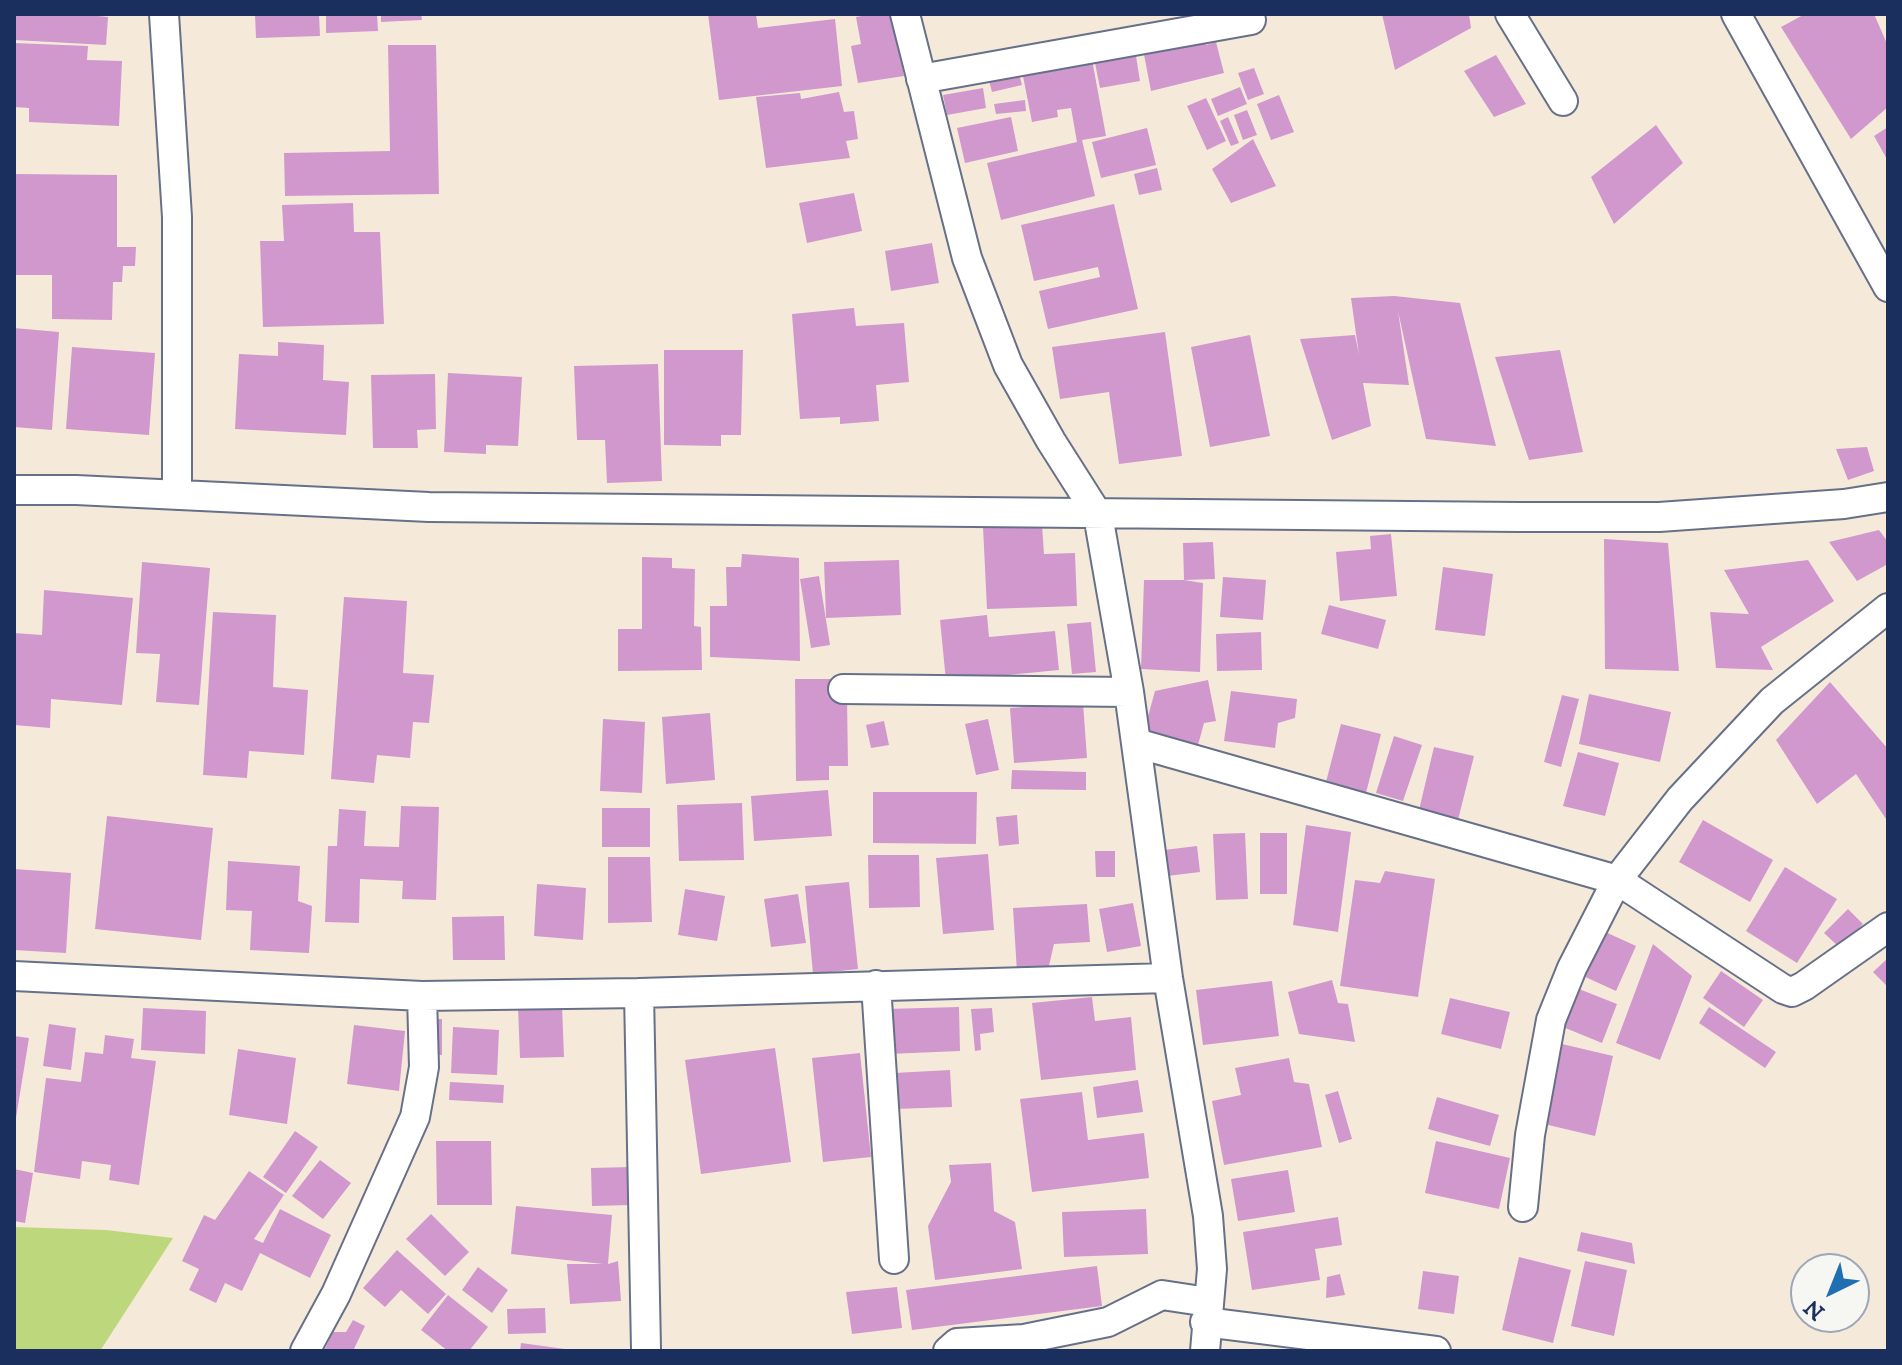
<!DOCTYPE html>
<style>
body{margin:0}
#map{position:relative;width:1902px;height:1365px;overflow:hidden;background:#f5eada;font-family:"IM FELL DW Pica",serif}
canvas{display:block}
.frame{position:absolute;inset:0;border:16px solid #1b2f5e;pointer-events:none}
.north{position:absolute;left:1790px;top:1253px;width:80px;height:80px;box-sizing:border-box;background:#f6f6f2;border:2px solid #9ea6b7;border-radius:50%;rotate:223deg;font-size:22px;font-weight:700;line-height:32px;text-align:center;color:#1b2f5e}
.north::after{content:'';display:block;margin:auto;width:28px;height:36px;background:#1f6fb2;clip-path:polygon(50% 0,100% 100%,50% 72%,0 100%)}
</style>
<div id="map">
<canvas width="1902" height="1365"></canvas>
<div class="frame"></div>
<div class="north">N</div>
</div>
<script>
const context = document.querySelector('canvas').getContext('2d');
context.lineJoin = 'round';
function fill(path, color) { context.fillStyle = color; context.fill(path, 'evenodd'); }
const shape = rows => new Path2D(rows.map(r => 'M' + r).join(''));
function strokePath(path, color, width, dash) { context.strokeStyle = color; context.lineWidth = width; context.lineCap = dash ? 'butt' : 'round'; context.setLineDash(dash || []); context.stroke(path); }
fill(shape([
 [14,1227,106,1230,173,1238,100,1351,14,1351]
]), '#bdd77c');
fill(shape([
 [14,14,75,14,108,17,106,45,14,40],
 [255,14,319,14,320,36,256,38],
 [326,14,377,14,378,31,326,33],
 [381,14,421,14,422,20,381,22],
 [708,14,756,14,758,28,835,19,842,86,719,100],
 [873,14,893,14,904,76,858,83,851,46,861,44,856,17],
 [1382,14,1469,14,1471,28,1395,70],
 [1805,14,1874,14,1888,46,1888,107,1851,139,1781,27],
 [1204,35,1206,45,1216,42,1224,73,1151,91,1142,44],
 [14,43,88,46,87,60,122,61,119,126,29,122,29,108,14,107],
 [388,45,436,45,439,194,285,196,284,153,390,151],
 [1091,54,1106,136,1082,140,1095,196,1001,220,987,163,1077,142,1071,108,1057,110,1058,117,1032,122,1021,66],
 [1496,55,1526,104,1494,117,1464,71],
 [1136,56,1140,81,1100,88,1095,63],
 [1254,68,1264,94,1248,100,1238,73],
 [1018,70,1022,85,992,92,988,77],
 [1240,87,1247,104,1218,116,1211,99],
 [983,88,986,108,947,115,943,95],
 [839,92,844,112,854,111,858,139,846,141,850,158,766,168,756,97,800,93,801,99],
 [1279,95,1294,132,1271,140,1257,104],
 [1206,98,1226,141,1207,150,1187,106],
 [1025,100,1026,111,996,114,994,104],
 [1247,110,1257,135,1243,140,1234,115],
 [1011,117,1018,151,965,163,957,128],
 [1228,117,1239,143,1231,146,1220,121],
 [1656,125,1683,163,1614,224,1591,177],
 [1888,127,1888,161,1874,136],
 [1147,128,1156,165,1101,178,1092,142],
 [1253,139,1276,186,1231,203,1212,169],
 [1157,168,1162,190,1139,195,1134,174],
 [14,174,117,175,117,247,136,247,135,266,123,266,122,282,113,282,112,320,52,319,52,275,14,275],
 [854,193,862,231,807,243,799,203],
 [353,203,354,232,380,232,384,324,263,327,260,241,284,241,282,205],
 [1114,204,1138,309,1048,329,1039,291,1100,277,1098,267,1034,281,1021,225],
 [932,243,939,283,891,291,885,251],
 [1394,296,1460,303,1496,446,1426,439,1398,311,1409,385,1363,383,1371,426,1332,440,1300,339,1355,335,1359,355,1351,298],
 [854,308,856,326,904,323,909,382,876,385,879,421,840,424,840,417,800,419,792,314],
 [14,328,59,332,52,430,14,427],
 [1165,332,1182,456,1119,464,1109,392,1060,399,1052,347],
 [1250,335,1270,436,1210,447,1191,347],
 [278,342,324,345,323,380,349,382,346,435,235,429,239,354,278,356],
 [72,347,155,353,149,435,66,429],
 [664,350,743,350,741,435,721,435,721,446,664,445],
 [1560,350,1583,452,1529,460,1495,357],
 [658,364,662,481,607,483,605,440,577,440,574,366],
 [448,373,522,377,518,446,486,445,486,454,444,452],
 [435,374,436,429,417,430,418,448,373,448,371,375],
 [1867,447,1874,471,1848,480,1836,449],
 [1042,525,1044,554,1075,553,1077,606,987,609,983,527],
 [1879,530,1888,542,1888,564,1857,581,1829,542],
 [1391,534,1397,596,1340,601,1336,552,1371,549,1370,536],
 [1604,539,1668,543,1679,671,1605,669],
 [1213,542,1215,579,1184,580,1183,543],
 [742,554,799,558,800,661,710,657,710,606,727,606,726,567,741,567],
 [642,557,672,558,672,568,695,569,694,626,701,627,702,670,618,671,618,629,642,629],
 [899,560,901,615,826,618,824,562],
 [1808,560,1834,601,1761,647,1773,670,1716,668,1710,612,1749,614,1724,570],
 [142,562,210,568,199,705,156,702,160,654,136,653],
 [1443,567,1493,574,1485,636,1435,630],
 [819,576,830,645,811,648,800,579],
 [1223,577,1266,580,1263,620,1220,617],
 [1144,580,1184,580,1203,583,1200,672,1141,669],
 [44,590,133,598,122,705,51,699,50,728,14,725,14,633,42,635],
 [344,597,407,601,403,673,434,675,429,723,413,722,410,758,377,755,374,783,331,779],
 [1329,605,1386,620,1378,649,1321,634],
 [213,612,276,615,273,687,308,690,304,755,249,751,247,778,203,775],
 [987,615,989,637,1055,631,1059,670,946,681,940,620],
 [1091,622,1096,672,1072,674,1067,624],
 [1261,632,1262,670,1217,671,1216,634],
 [795,679,831,679,831,697,847,697,848,766,829,766,829,780,796,781],
 [1208,680,1216,721,1204,723,1198,745,1144,731,1155,691],
 [1830,682,1888,749,1888,822,1856,774,1817,804,1776,740],
 [1231,691,1297,699,1295,718,1278,723,1275,748,1224,741],
 [1589,694,1671,712,1660,762,1579,744],
 [1562,695,1579,699,1561,767,1544,762],
 [1083,703,1087,758,1014,763,1010,708],
 [710,713,715,780,666,784,662,717],
 [603,719,645,722,642,793,600,791],
 [988,719,999,770,976,775,965,724],
 [884,721,889,745,871,748,866,725],
 [1341,724,1381,734,1366,793,1326,782],
 [1394,736,1422,745,1403,801,1376,793],
 [1434,747,1474,756,1458,820,1419,810],
 [1578,752,1619,763,1605,816,1563,806],
 [1012,770,1086,772,1086,790,1011,789],
 [828,790,832,836,754,841,751,796],
 [873,792,977,792,976,844,873,843],
 [742,803,744,860,679,861,677,805],
 [401,806,439,807,436,900,402,899,403,881,360,879,359,923,325,922,328,846,337,846,339,809,366,811,364,846,399,847],
 [602,808,650,808,650,847,602,847],
 [1017,815,1019,844,999,846,996,817],
 [107,816,213,828,201,940,95,929],
 [1703,820,1773,860,1750,902,1679,862],
 [1306,825,1351,832,1338,932,1293,925],
 [1245,833,1248,899,1216,900,1213,834],
 [1260,833,1287,833,1287,894,1260,894],
 [1197,846,1200,872,1167,876,1164,850],
 [1095,851,1115,851,1115,877,1096,877],
 [988,854,994,930,943,934,936,858],
 [868,855,919,855,920,907,869,908],
 [608,857,650,857,652,922,608,923],
 [228,861,300,866,298,901,312,906,309,953,250,950,252,911,226,910],
 [1785,867,1837,899,1797,963,1746,931],
 [14,869,71,873,66,953,14,950],
 [1385,871,1435,879,1418,997,1340,986,1355,880,1380,883],
 [849,882,858,969,813,974,805,886],
 [537,884,586,888,583,940,534,936],
 [685,889,725,896,717,941,678,935],
 [798,894,806,943,771,947,764,899],
 [1133,903,1141,946,1107,952,1099,909],
 [1087,904,1090,942,1054,944,1048,970,1017,972,1013,908],
 [1848,909,1863,924,1840,948,1824,933],
 [504,916,505,960,453,960,452,917],
 [1601,930,1636,946,1616,991,1581,975],
 [1653,944,1692,976,1660,1060,1616,1043],
 [1888,958,1888,987,1873,972],
 [1721,971,1763,1000,1744,1027,1703,998],
 [1332,980,1338,1003,1348,1004,1355,1042,1299,1034,1288,992],
 [1272,981,1279,1036,1203,1045,1196,990],
 [1574,987,1617,1004,1602,1043,1558,1025],
 [1092,997,1095,1021,1131,1017,1136,1070,1041,1080,1032,1003],
 [1450,998,1510,1012,1501,1049,1441,1034],
 [562,1005,564,1057,520,1058,518,1007],
 [959,1007,960,1051,888,1054,886,1009],
 [1709,1007,1776,1052,1765,1068,1699,1023],
 [143,1008,206,1011,205,1054,141,1050],
 [992,1008,994,1032,980,1034,981,1050,975,1051,971,1009],
 [428,1019,442,1019,442,1055,429,1055],
 [49,1024,76,1028,71,1070,43,1066],
 [354,1025,405,1031,399,1091,347,1084],
 [453,1027,499,1030,497,1075,451,1073],
 [105,1035,134,1039,131,1058,156,1061,139,1185,109,1180,111,1165,82,1161,80,1179,34,1172,46,1078,81,1082,85,1052,103,1054],
 [14,1036,29,1038,16,1118,14,1117],
 [1562,1044,1613,1056,1595,1136,1544,1124],
 [775,1048,791,1162,701,1174,685,1060],
 [238,1049,296,1058,287,1124,229,1115],
 [860,1053,871,1157,823,1162,812,1058],
 [1289,1058,1294,1082,1309,1084,1322,1147,1224,1165,1212,1101,1241,1095,1235,1068],
 [950,1070,952,1107,895,1109,894,1073],
 [1138,1080,1143,1112,1097,1118,1093,1087],
 [450,1082,504,1085,503,1103,449,1100],
 [1338,1091,1352,1139,1339,1143,1325,1095],
 [1082,1092,1088,1140,1144,1133,1149,1178,1032,1192,1020,1099],
 [1437,1097,1499,1115,1490,1146,1428,1129],
 [295,1131,318,1147,286,1193,263,1177],
 [436,1141,491,1141,492,1205,437,1205],
 [1436,1141,1510,1158,1499,1209,1425,1193],
 [320,1160,351,1183,323,1219,292,1196],
 [991,1163,994,1211,1015,1222,1022,1269,935,1280,928,1226,951,1182,949,1165],
 [631,1167,631,1205,592,1206,591,1168],
 [14,1169,33,1173,25,1223,14,1221],
 [1288,1170,1295,1212,1238,1221,1231,1179],
 [249,1171,284,1195,254,1239,263,1243,280,1209,331,1235,310,1278,260,1253,242,1291,225,1283,216,1303,189,1290,199,1269,182,1261,204,1215,215,1220],
 [516,1206,612,1215,608,1264,618,1261,621,1301,570,1304,567,1264,603,1264,511,1254],
 [1146,1209,1148,1254,1064,1257,1062,1212],
 [431,1214,469,1252,445,1276,406,1239],
 [1338,1217,1342,1245,1315,1249,1320,1280,1252,1290,1243,1232],
 [1581,1232,1632,1243,1635,1264,1577,1251],
 [397,1250,446,1294,428,1314,401,1290,385,1307,363,1288],
 [1519,1257,1571,1270,1553,1343,1502,1330],
 [1585,1261,1627,1270,1614,1336,1571,1326],
 [1097,1266,1102,1306,912,1330,906,1290],
 [478,1267,508,1290,492,1313,462,1290],
 [1423,1271,1459,1276,1454,1314,1418,1309],
 [1340,1274,1345,1295,1326,1298,1327,1277],
 [897,1287,902,1328,852,1334,846,1292],
 [448,1295,488,1327,469,1351,448,1351,421,1330],
 [545,1308,546,1333,508,1334,507,1309],
 [353,1320,365,1326,353,1351,324,1351,333,1332,346,1332],
 [521,1343,565,1349,565,1351,520,1351]
]), '#d198ce');
const street = shape([
 [164,14,177,217,177,495],
 [905,14,967,258,1008,365,1051,441,1098,515,1129,692,1168,978,1208,1216,1212,1269,1205,1351],
 [1510,14,1563,101],
 [1736,14,1888,287],
 [921,79,1251,20],
 [14,490,76,490,429,507,1519,517,1659,517,1844,504,1888,497],
 [843,689,1129,692],
 [1136,743,1617,880,1783,989,1792,992,1804,986,1888,927],
 [14,976,422,996,639,993,1168,978],
 [876,985,894,1259],
 [639,993,646,1349],
 [1523,1207,1530,1135,1551,1020,1572,968,1617,880,1680,799,1772,701,1888,608],
 [1205,1322,1436,1351],
 [305,1351,336,1294,415,1117,424,1067,422,996],
 [948,1351,957,1343,1024,1339,1108,1322,1162,1295,1208,1302]
]);
strokePath(street, '#677089', 32);
strokePath(street, '#fff', 28);
</script>
